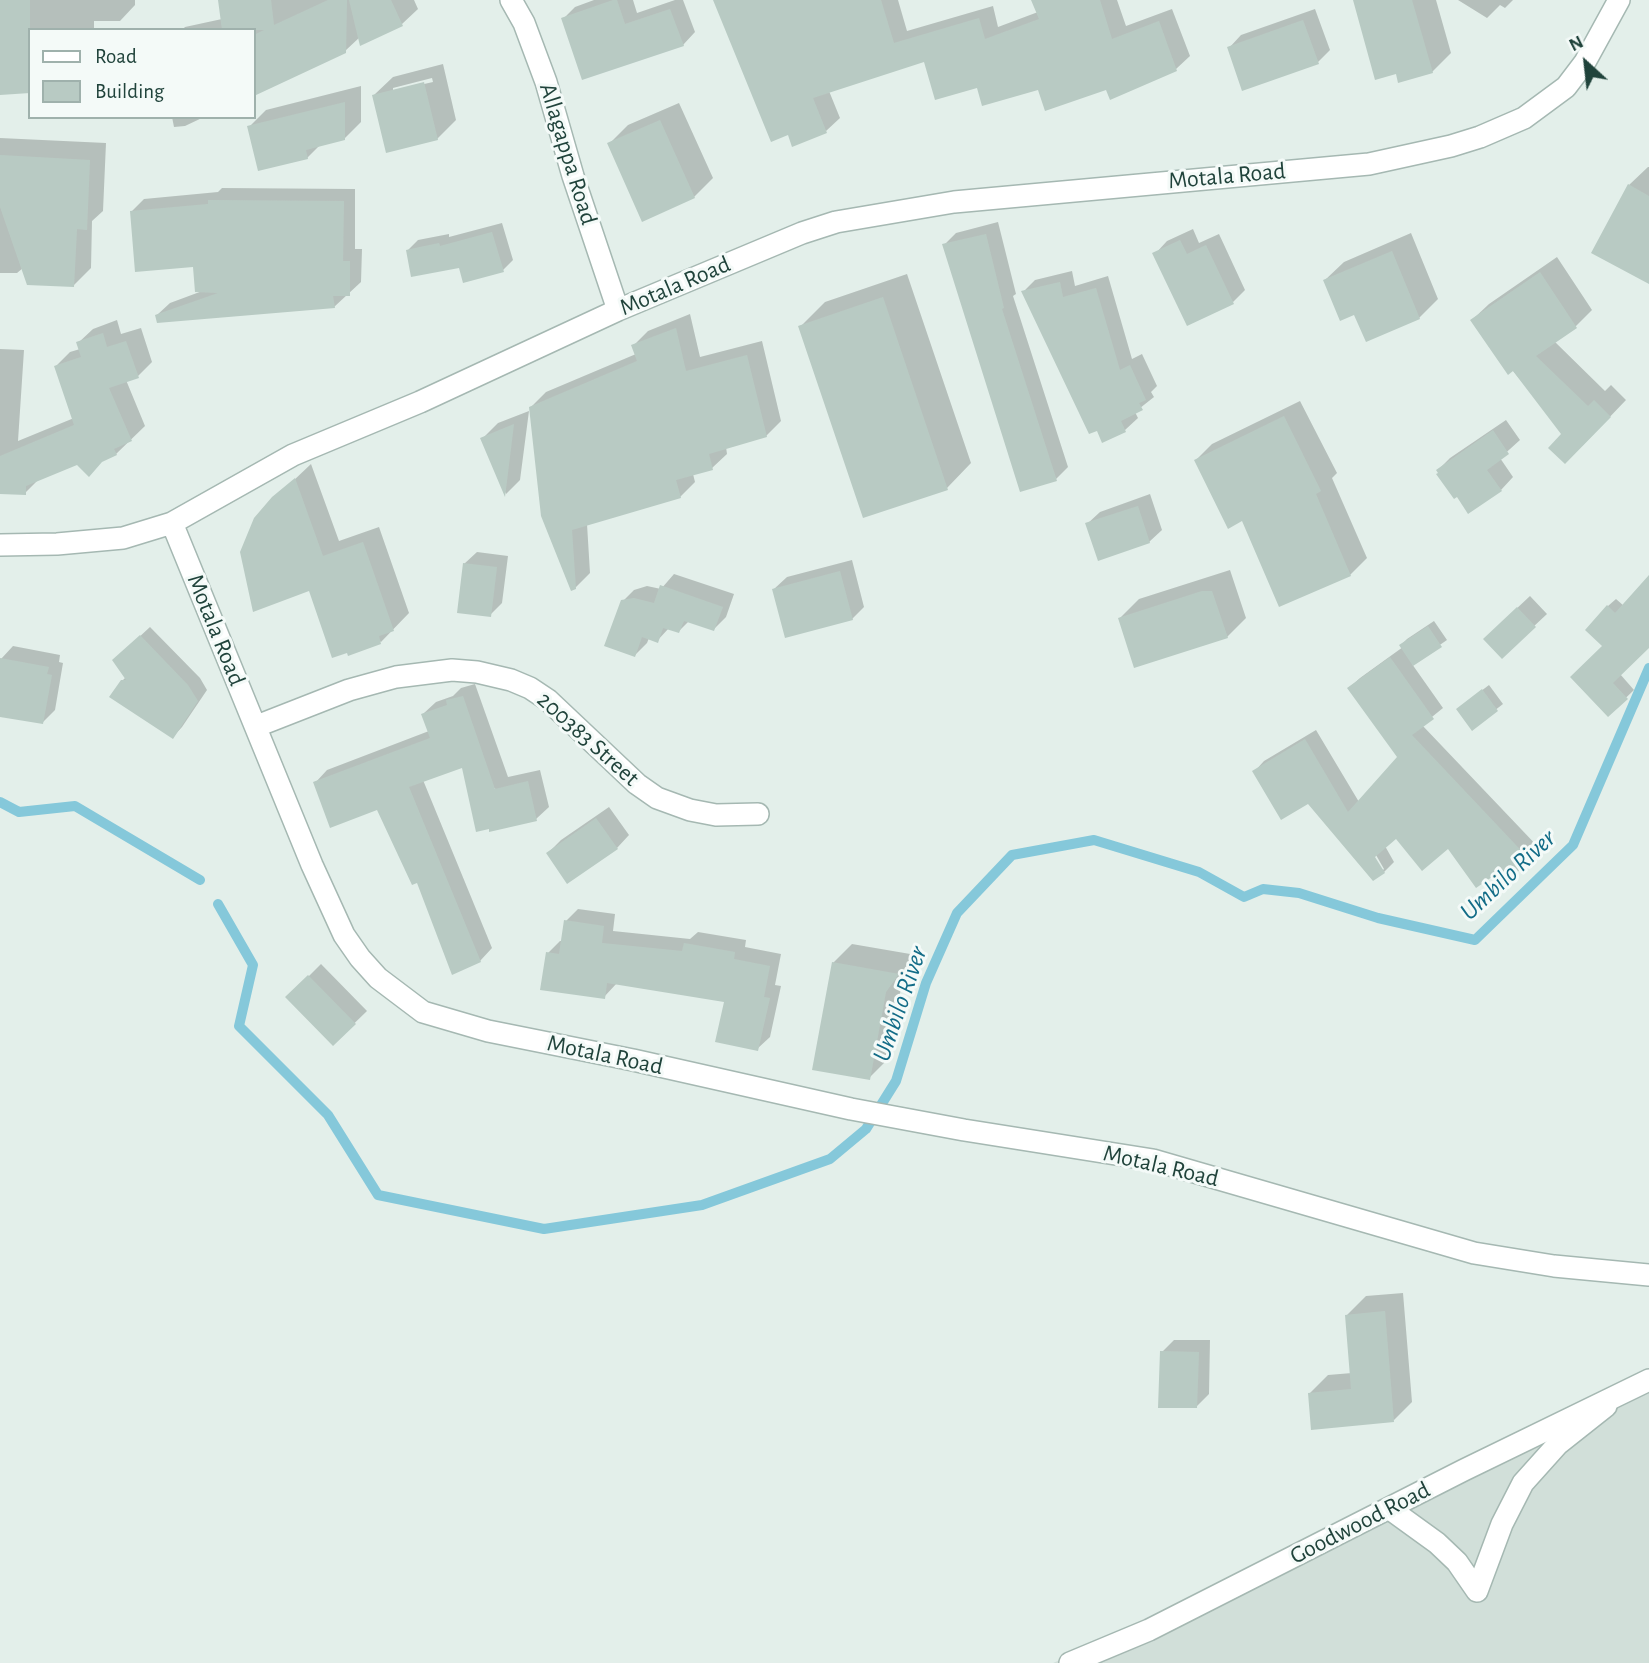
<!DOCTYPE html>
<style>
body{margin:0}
#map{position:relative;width:1649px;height:1663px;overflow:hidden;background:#e3efea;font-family:"Alegreya Sans",sans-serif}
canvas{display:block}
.legend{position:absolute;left:28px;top:28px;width:228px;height:91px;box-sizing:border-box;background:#f4faf8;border:2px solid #9fb1ac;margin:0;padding:9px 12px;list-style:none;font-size:21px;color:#20433b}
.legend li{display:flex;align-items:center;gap:14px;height:35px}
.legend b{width:35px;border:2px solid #9fb1ac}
.north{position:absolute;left:1551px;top:28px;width:70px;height:70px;-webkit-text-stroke:5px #f4faf8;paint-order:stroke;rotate:333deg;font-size:19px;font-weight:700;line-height:28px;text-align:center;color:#20433b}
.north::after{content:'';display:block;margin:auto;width:24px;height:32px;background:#20433b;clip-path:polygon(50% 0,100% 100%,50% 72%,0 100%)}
</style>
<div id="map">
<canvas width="1649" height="1663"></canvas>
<ul class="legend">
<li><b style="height:9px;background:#fff"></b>Road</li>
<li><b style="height:19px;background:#b8cac3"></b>Building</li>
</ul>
<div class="north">N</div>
</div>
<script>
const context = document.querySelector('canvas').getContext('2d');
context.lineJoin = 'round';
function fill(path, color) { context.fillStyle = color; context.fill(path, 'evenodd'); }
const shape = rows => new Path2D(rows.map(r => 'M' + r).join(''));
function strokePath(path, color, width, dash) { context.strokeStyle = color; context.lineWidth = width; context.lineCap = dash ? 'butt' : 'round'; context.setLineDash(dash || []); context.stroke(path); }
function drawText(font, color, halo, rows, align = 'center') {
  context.font = font + ' "Alegreya Sans",sans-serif'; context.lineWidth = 6; context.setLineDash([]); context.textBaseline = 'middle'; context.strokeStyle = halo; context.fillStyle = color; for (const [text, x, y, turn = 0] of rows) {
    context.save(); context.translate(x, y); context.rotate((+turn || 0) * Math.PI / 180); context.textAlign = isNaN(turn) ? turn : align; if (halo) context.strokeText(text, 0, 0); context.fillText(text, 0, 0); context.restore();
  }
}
fill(shape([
 [1649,1378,1649,1663,1053,1663,1179,1608]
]), '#d1dfd9');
fill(shape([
 [0,0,135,0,135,5,120,21,94,21,94,30,30,30],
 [219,0,414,0,418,9,402,24,360,37,345,51,254,94,254,30,182,30,185,27,222,19],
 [594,0,633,0,637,13,675,0,683,0,695,32,683,45,563,19,575,7],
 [715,0,898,0,907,31,993,6,998,27,1038,12,1033,0,1117,0,1126,26,1172,9,1190,56,1176,69,1107,87,1039,88,978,85,925,60,829,91,840,118,826,131],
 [1355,0,1436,0,1451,53,1432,72,1397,72],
 [1458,0,1513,0,1505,8,1500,5,1487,18],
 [1315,9,1330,50,1318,62,1229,48,1241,35],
 [443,64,456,120,437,139,374,95,393,77],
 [432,78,433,82,393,91,393,88],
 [361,86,361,122,344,139,321,144,307,158,249,127,266,110],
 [679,103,713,178,694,197,609,144,628,125],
 [172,117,204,117,185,126,174,127],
 [0,138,106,143,103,211,92,221,91,268,74,285,23,268,17,273,0,273],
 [1648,167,1649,167,1649,282,1629,185],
 [222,188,355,189,355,249,362,249,361,282,334,307,157,315,170,303,205,290,195,265,132,211,144,199,218,192],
 [998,222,1016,294,1013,296,1068,467,1056,479,944,245,956,233],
 [502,223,513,260,503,270,460,266,408,250,418,240,449,234,449,237],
 [1193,229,1199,243,1219,234,1245,290,1233,302,1155,254,1167,241],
 [1411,233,1438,299,1419,318,1355,313,1325,280,1344,262],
 [1557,257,1592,310,1576,326,1554,341,1605,391,1611,385,1626,400,1582,446,1564,434,1472,320,1489,304],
 [1072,271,1075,286,1108,276,1132,359,1142,354,1157,386,1151,392,1154,397,1135,412,1138,418,1125,430,1103,440,1023,292,1035,280],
 [907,274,971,463,947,488,800,327,825,302],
 [690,314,700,357,762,341,781,421,766,436,726,447,727,454,712,468,693,474,695,482,680,497,587,524,590,573,575,588,531,407,546,392,636,354,633,346,648,331],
 [117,320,121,334,141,328,152,362,138,376,126,380,145,426,116,454,77,463,40,478,25,493,0,492,0,349,24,350,18,441,74,418,56,366,70,352,80,349,78,343,93,329],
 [1300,401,1337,473,1332,478,1367,558,1350,575,1243,519,1196,460,1212,444],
 [529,411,520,480,506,494,482,439,498,423],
 [1506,420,1520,440,1500,458,1513,477,1501,490,1438,470,1450,458],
 [311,464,339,541,379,527,409,613,381,642,310,589,274,499],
 [1150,494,1162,530,1149,542,1087,524,1100,512],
 [477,552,508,556,502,603,490,615,464,564],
 [852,560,864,607,852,619,774,589,787,577],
 [1230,570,1246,618,1227,637,1120,618,1139,599],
 [674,574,734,594,726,617,714,629,689,621,679,631,669,628,657,641,649,638,647,643,635,655,622,602,634,590,647,586,661,589],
 [1649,578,1649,646,1620,674,1634,690,1608,715,1605,646,1608,606,1616,599,1624,606],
 [1530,596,1547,614,1502,656,1498,626],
 [1434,621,1447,640,1412,664,1443,708,1422,725,1541,850,1531,860,1498,883,1492,875,1448,846,1396,836,1385,846,1394,862,1384,872,1308,801,1254,772,1264,761,1316,730,1359,802,1399,757,1349,688,1360,678,1403,647,1401,645,1407,639],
 [1372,848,1384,869,1383,870,1377,864],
 [150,627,200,678,207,690,182,727,173,737,122,681,126,677,124,651],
 [13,646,60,655,59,662,63,663,55,710,42,723,0,715,1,659],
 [475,684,508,777,540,770,549,807,536,819,463,765,423,780,492,948,480,961,418,881,378,808,315,783,327,770,429,731,423,714,436,702,453,696,461,688],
 [1489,685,1503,704,1472,728,1464,704],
 [609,807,629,835,617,848,548,853,561,840],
 [578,909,615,914,613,931,690,939,698,932,746,940,745,947,781,954,775,985,781,986,770,1037,757,1049,726,1001,617,983,604,997,548,953,560,941,562,941,566,921],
 [852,944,916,955,904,972,888,1059,869,1078,833,963],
 [321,964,367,1011,333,1044,288,997],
 [1403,1293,1412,1402,1394,1420,1309,1394,1328,1375,1352,1373,1347,1315,1366,1296],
 [1174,1340,1210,1340,1209,1394,1196,1407,1162,1352]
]), '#0003');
strokePath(shape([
 [0,802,19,812,75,806,200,880],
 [218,904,253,965,239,1026,328,1115,378,1195,544,1229,702,1205,830,1159,866,1129,896,1081,926,983,957,913,1012,855,1094,840,1199,872,1244,897,1263,889,1299,893,1378,918,1475,940,1573,845,1649,668]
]), '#85c8da', 10);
fill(shape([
 [0,0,30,0,30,93,0,95],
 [218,0,271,0,274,25,328,0,347,0,346,53,254,96,254,35,264,30,222,30],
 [349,0,391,0,403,26,360,46],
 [613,0,617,0,625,24,670,9,684,46,582,80,561,18],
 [713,0,881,0,894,43,979,18,985,39,1039,19,1031,0,1100,0,1112,39,1159,21,1177,71,1110,100,1106,90,1045,111,1038,90,982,106,977,88,935,100,924,62,813,98,827,133,792,147,788,135,771,142],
 [1353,0,1412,0,1433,73,1398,83,1396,74,1375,80],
 [1303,20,1319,64,1242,91,1227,47],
 [424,82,438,140,386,153,372,95],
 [345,102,345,140,306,150,308,159,258,171,247,126],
 [660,120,695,198,642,222,607,143],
 [0,155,90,160,87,230,77,229,74,287,27,285,0,207],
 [1628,184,1649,196,1649,284,1591,253],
 [208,200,344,201,343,261,350,261,350,296,333,296,335,308,157,323,155,315,218,293,195,292,193,267,135,272,130,211,208,204],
 [492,232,504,272,463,283,459,268,411,277,406,250,439,243,440,246],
 [986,234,1004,308,1002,309,1057,481,1020,492,942,244],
 [1180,240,1187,254,1206,245,1234,304,1187,326,1152,253],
 [1392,251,1420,319,1366,342,1354,315,1340,321,1323,280],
 [1540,272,1577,328,1536,356,1588,406,1594,400,1611,417,1565,464,1548,448,1561,434,1513,371,1508,375,1470,320],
 [1060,282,1063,297,1096,288,1120,370,1130,365,1146,400,1139,403,1143,410,1121,421,1126,432,1102,443,1097,431,1089,434,1021,291],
 [883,297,948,490,863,518,798,326],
 [676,328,686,371,747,355,767,437,709,454,713,470,676,480,681,498,572,530,576,589,571,591,541,516,529,407,637,361,631,345],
 [103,333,107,347,126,341,139,378,109,388,132,441,114,449,117,455,102,462,89,477,77,465,26,486,26,495,0,494,0,456,74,425,54,366,81,357,76,342],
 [1284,416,1321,491,1316,494,1351,576,1279,607,1242,521,1228,529,1194,460],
 [514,424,505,497,480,438],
 [1493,430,1509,454,1487,470,1502,491,1468,514,1457,497,1454,499,1436,474,1438,473,1436,470],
 [295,478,323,556,363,542,394,631,379,636,381,644,348,656,347,653,332,658,309,591,253,612,240,552,254,518,272,497],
 [1138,506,1150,543,1098,561,1085,523],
 [463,563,497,567,491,617,457,613],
 [840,571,853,620,785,638,772,589],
 [1649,575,1649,648,1613,683,1628,699,1608,717,1570,677,1602,646,1585,630,1607,605,1615,613],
 [660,585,723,607,714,631,684,621,679,633,663,628,658,643,642,637,635,657,604,646,621,600,634,598,654,603],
 [1202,591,1212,591,1228,638,1134,668,1118,618],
 [1517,607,1536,627,1502,659,1483,639],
 [1428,626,1442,647,1413,666,1399,645],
 [140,635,188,685,198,701,173,739,109,697,121,680,126,680,112,660],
 [1390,657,1434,719,1412,735,1532,862,1498,885,1492,877,1476,888,1448,849,1422,871,1396,839,1375,857,1385,873,1373,881,1308,804,1281,820,1252,771,1305,739,1348,812,1397,757,1347,688],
 [0,658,49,667,47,674,52,675,43,724,0,717],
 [1482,689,1498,711,1472,731,1456,709],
 [463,696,495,789,528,781,537,821,489,832,489,829,476,832,462,768,409,787,481,962,452,975,417,883,412,885,377,810,330,828,313,782,430,738,421,714,447,705,446,700],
 [596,818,618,849,567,884,546,853],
 [564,920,604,926,602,943,682,951,684,943,735,952,734,959,770,966,764,997,770,998,758,1051,715,1042,724,1002,607,983,605,999,540,990,546,952,559,954],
 [832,962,899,974,886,992,870,1080,812,1070],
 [308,975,356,1024,333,1046,285,997],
 [1385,1311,1394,1422,1311,1430,1308,1393,1351,1389,1345,1315],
 [1160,1351,1199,1352,1197,1408,1158,1408]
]), '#b8cac3');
const minor = shape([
 [511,0,524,23,546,82,573,176,618,310],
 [172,523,312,865,344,935,360,958,378,978,423,1012,488,1031,633,1060,851,1109,964,1130,1153,1160,1474,1253,1554,1266,1649,1275],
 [0,545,57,544,123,538,172,523,293,455,420,402,618,310,802,233,836,222,954,202,1369,164,1451,146,1480,137,1524,118,1566,87,1585,62,1619,0],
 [257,726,349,690,396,677,452,670,477,672,511,680,530,688,548,700,637,784,657,798,690,810,716,815,758,814],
 [1390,1509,1437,1543,1457,1562,1477,1591],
 [1477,1591,1502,1524,1523,1483,1558,1444,1606,1406]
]);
const tertiary = shape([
 [1070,1663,1149,1630,1464,1470,1649,1380]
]);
strokePath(minor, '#a5b8b2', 24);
strokePath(tertiary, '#a5b8b2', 24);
strokePath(minor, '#fff', 21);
strokePath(tertiary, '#fff', 21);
drawText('24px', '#20433b', '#f4faf8', [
 ["Allagappa Road",568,154,73],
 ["Motala Road",1227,176,-5],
 ["Motala Road",675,286,-23],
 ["Motala Road",216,630,68],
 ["200383 Street",588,739,42],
 ["Motala Road",605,1055,12],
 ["Motala Road",1161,1166,13],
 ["Goodwood Road",1360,1523,-27]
]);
drawText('italic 26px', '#126c87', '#f4faf8', [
 ["Umbilo River",1508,875,-43],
 ["Umbilo River",900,1004,-71]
]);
</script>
